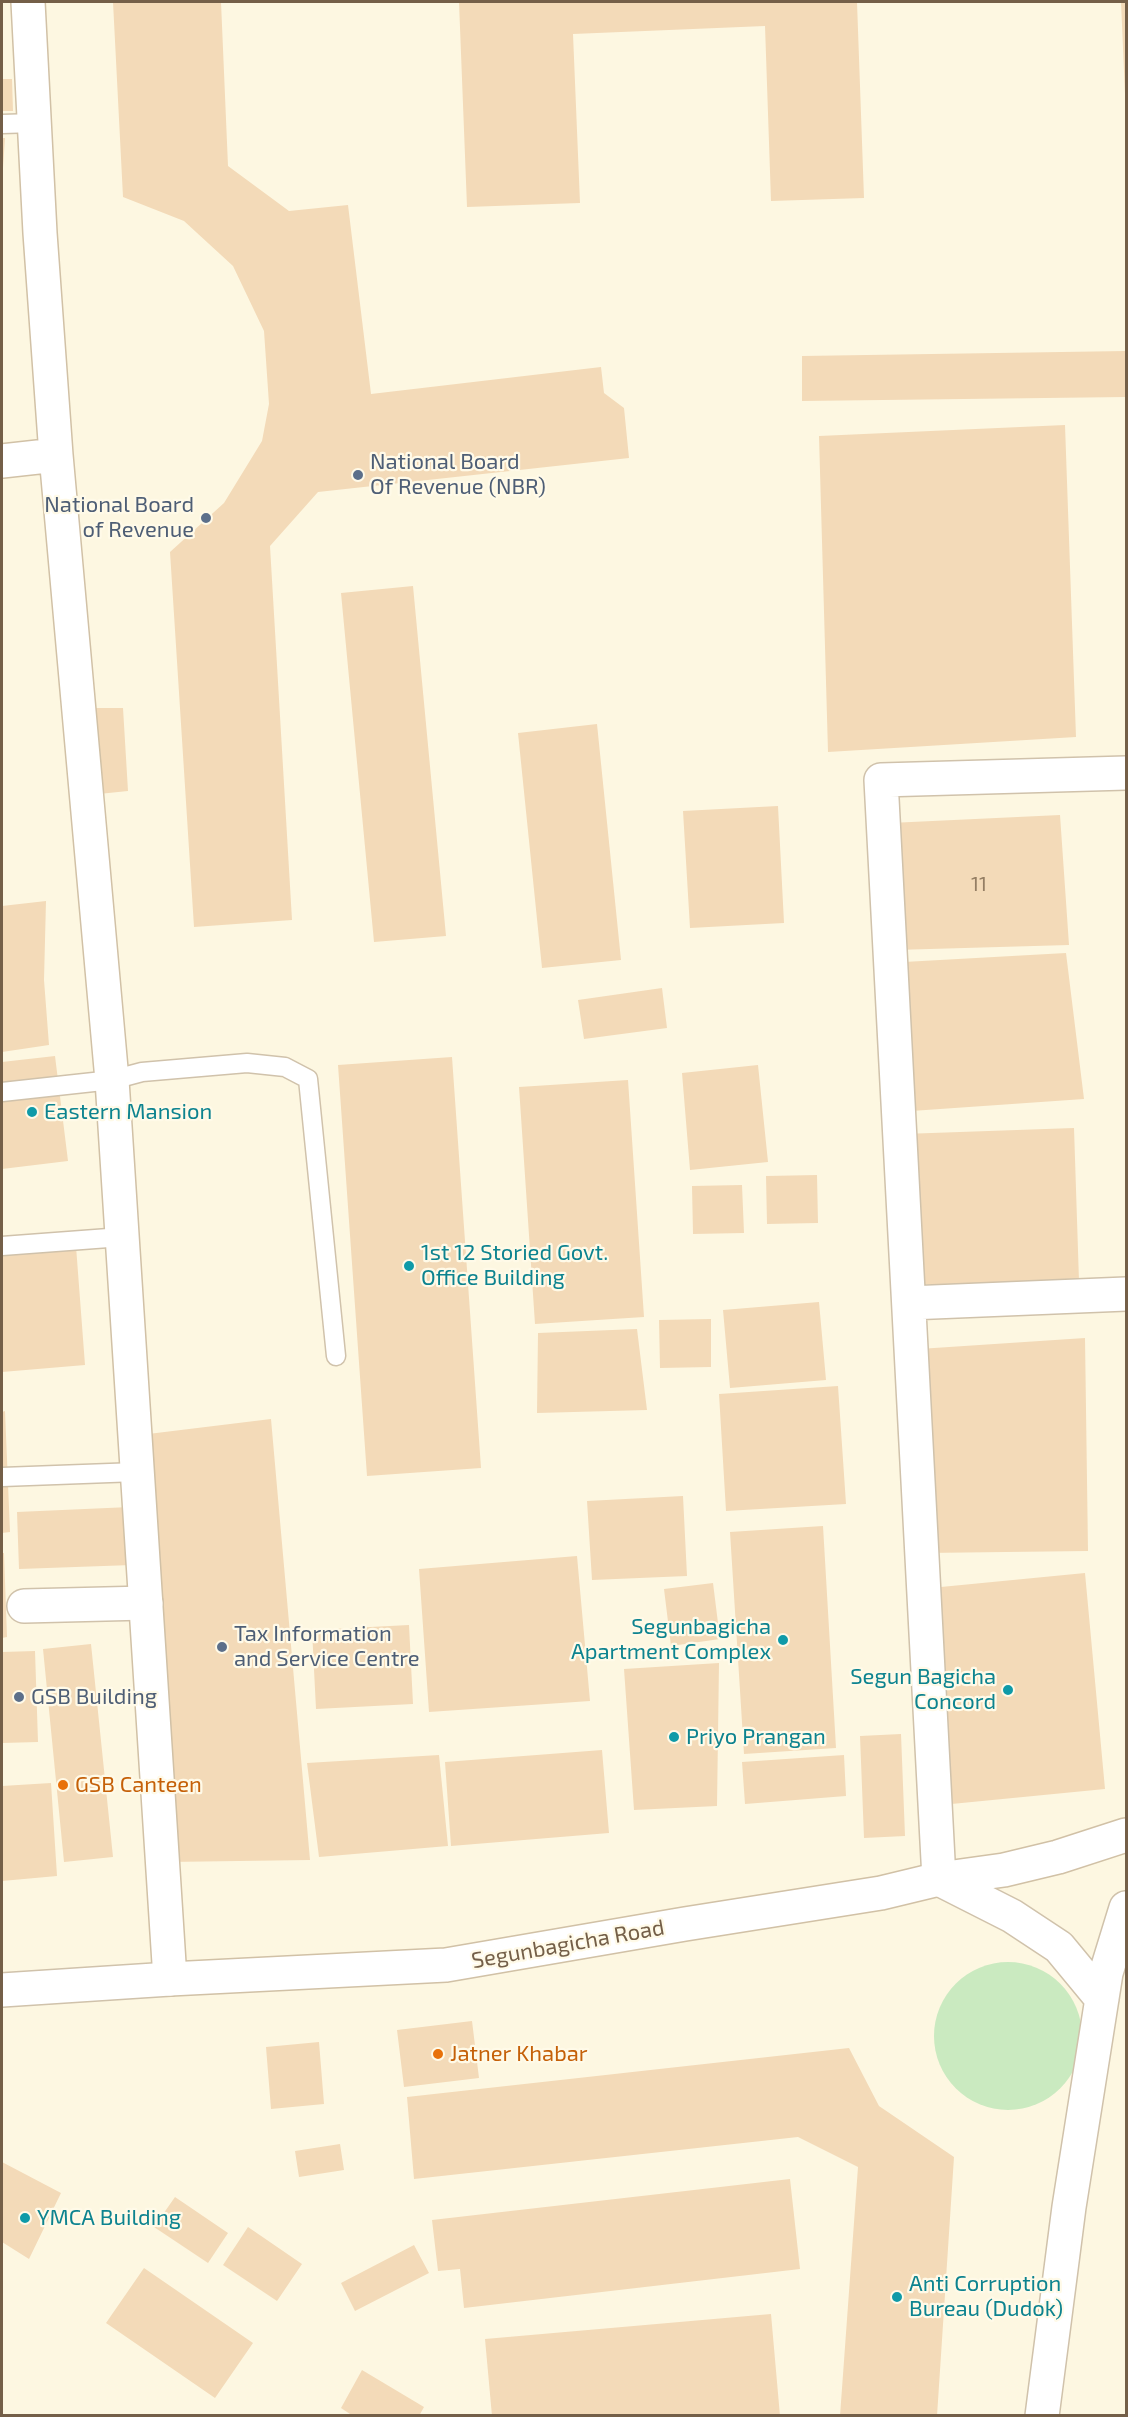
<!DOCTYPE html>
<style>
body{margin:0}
#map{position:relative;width:1128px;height:2417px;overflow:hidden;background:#fdf7e1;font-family:"Exo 2",sans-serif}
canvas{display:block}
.frame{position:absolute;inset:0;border:3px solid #745f48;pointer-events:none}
</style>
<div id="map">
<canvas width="1128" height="2417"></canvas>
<div class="frame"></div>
</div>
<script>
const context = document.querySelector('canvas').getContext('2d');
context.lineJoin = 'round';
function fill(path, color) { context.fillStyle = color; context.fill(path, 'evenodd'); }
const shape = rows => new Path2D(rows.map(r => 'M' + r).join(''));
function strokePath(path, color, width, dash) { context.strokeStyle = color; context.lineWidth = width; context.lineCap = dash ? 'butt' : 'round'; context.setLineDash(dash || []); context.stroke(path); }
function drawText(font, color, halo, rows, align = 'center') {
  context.font = font + ' "Exo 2",sans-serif'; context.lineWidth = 4.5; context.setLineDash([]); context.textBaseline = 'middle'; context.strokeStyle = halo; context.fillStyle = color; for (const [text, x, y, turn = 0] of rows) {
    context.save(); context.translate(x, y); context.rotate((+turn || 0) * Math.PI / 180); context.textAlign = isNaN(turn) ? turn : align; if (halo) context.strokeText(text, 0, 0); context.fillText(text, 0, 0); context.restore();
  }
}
fill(shape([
 '934 2036a74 74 0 1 1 148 0a74 74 0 1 1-148 0Z'
]), '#caeac0');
fill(shape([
 [113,2,221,2,228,166,289,211,348,205,371,394,601,367,604,393,624,408,629,458,318,492,270,546,292,920,194,927,170,552,224,503,262,441,269,404,264,331,233,266,184,221,123,197],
 [459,2,857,2,864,198,771,201,765,26,573,34,580,203,467,207],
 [1121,2,1126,2,1126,94,1125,94],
 [2,79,12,79,13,111,2,111],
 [2,138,5,138,3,168,2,168],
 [1126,351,1126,397,802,401,802,356],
 [1065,425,1076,737,828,752,819,436],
 [413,586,446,936,374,942,341,593],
 [83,708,123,708,128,791,89,795],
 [597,724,621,960,542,968,518,733],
 [778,806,784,923,690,928,683,811],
 [1060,815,1069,945,895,950,890,823],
 [46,901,44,980,49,1045,2,1052,2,906],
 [1066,953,1084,1099,897,1112,886,963],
 [662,988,667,1028,584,1039,578,1000],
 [55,1056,68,1161,2,1169,2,1062],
 [452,1057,481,1468,367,1476,338,1065],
 [758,1065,768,1162,690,1170,682,1073],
 [628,1080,644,1317,535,1324,519,1087],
 [1074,1128,1079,1281,908,1285,903,1134],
 [817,1175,818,1223,767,1224,766,1176],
 [742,1185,744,1233,693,1234,692,1186],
 [75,1233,85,1365,2,1372,2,1238],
 [819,1302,826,1380,730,1388,723,1310],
 [711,1319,711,1367,660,1368,659,1320],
 [637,1329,647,1410,537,1413,538,1333],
 [1085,1338,1088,1551,924,1553,919,1349],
 [838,1386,846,1504,726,1511,719,1394],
 [5,1411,10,1532,2,1533,2,1412],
 [271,1419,310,1860,168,1862,140,1435],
 [683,1496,687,1576,592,1580,587,1501],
 [130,1507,132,1565,19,1569,17,1512],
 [823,1526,836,1748,744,1754,730,1532],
 [2,1553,4,1553,7,1637,2,1638],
 [577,1556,590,1701,429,1712,419,1569],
 [1085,1573,1105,1789,931,1806,910,1590],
 [713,1583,720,1639,671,1646,664,1589],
 [409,1625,413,1704,316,1709,312,1630],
 [91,1644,113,1857,64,1862,43,1649],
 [35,1651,38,1742,2,1743,2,1652],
 [719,1663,717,1806,634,1810,624,1669],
 [901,1734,905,1836,864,1838,860,1736],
 [602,1750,609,1833,451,1846,445,1762],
 [439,1755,448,1846,319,1857,307,1763],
 [844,1755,846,1796,745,1804,742,1762],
 [51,1783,57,1876,2,1881,2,1786],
 [472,2021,479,2078,404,2087,397,2030],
 [319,2042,324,2104,271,2109,266,2047],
 [849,2048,879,2106,954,2157,937,2416,840,2416,858,2167,798,2137,414,2179,407,2097],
 [340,2144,344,2170,299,2177,295,2151],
 [2,2162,61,2193,29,2259,2,2242],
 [790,2179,800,2269,464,2308,460,2269,438,2271,432,2220],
 [175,2197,228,2233,208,2263,154,2227],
 [248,2227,302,2264,277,2301,223,2265],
 [414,2245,429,2273,355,2311,341,2283],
 [144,2268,253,2343,215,2398,106,2323],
 [771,2314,780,2416,492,2416,485,2339],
 [362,2370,424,2407,419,2416,353,2416,341,2408]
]), '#f3dab8');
const lane = shape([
 [2,124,35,123],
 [2,1092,112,1080,142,1072,247,1063,285,1067,308,1079,336,1356],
 [2,1246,122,1237],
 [2,1477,137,1472]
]);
const street = shape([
 [909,1303,1126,1294],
 [24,1606,146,1603],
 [2,1990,170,1979],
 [1102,1999,1059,1947,1012,1916,939,1879,881,780,1126,773],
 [1042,2416,1069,2207,1106,1973,1126,1908]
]);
const secondary = shape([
 [28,2,40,233,56,455,112,1080,170,1979,446,1965,685,1924,881,1893,939,1879,1004,1870,1058,1857,1126,1835],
 [2,461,56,455]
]);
strokePath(lane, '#d0c2ab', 21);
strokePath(street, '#d0c2ab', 36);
strokePath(secondary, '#d1c1a6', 36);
strokePath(lane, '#fff', 18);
strokePath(street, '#fff', 33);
strokePath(secondary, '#fff', 33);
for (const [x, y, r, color] of [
 [358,475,6,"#5c6f8a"],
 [206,518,6,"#5c6f8a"],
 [32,1112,6,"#0f9aa8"],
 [409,1266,6,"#0f9aa8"],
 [783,1640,6,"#0f9aa8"],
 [222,1647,6,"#5c6f8a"],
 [1008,1690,6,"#0f9aa8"],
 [19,1697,6,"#5c6f8a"],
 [674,1737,6,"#0f9aa8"],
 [63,1785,6,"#e8710a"],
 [438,2054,6,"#e8710a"],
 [25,2218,6,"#0f9aa8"],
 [897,2297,6,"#0f9aa8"]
]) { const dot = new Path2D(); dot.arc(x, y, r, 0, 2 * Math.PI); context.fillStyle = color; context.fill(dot); strokePath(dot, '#fffae8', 2); }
drawText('20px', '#947e64', null, [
 ["11",979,884]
]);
drawText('22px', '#4e5e75', '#fffae8', [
 ["National Board",370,462],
 ["Of Revenue (NBR)",370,487],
 ["National Board",194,505,"right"],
 ["of Revenue",194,530,"right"],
 ["Tax Information",234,1634],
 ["and Service Centre",234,1659],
 ["GSB Building",31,1697]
], 'left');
drawText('22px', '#0d838f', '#fffae8', [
 ["Eastern Mansion",44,1112],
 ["1st 12 Storied Govt.",421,1253],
 ["Office Building",421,1278],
 ["Segunbagicha",771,1627,"right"],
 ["Apartment Complex",771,1652,"right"],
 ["Segun Bagicha",996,1677,"right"],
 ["Concord",996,1702,"right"],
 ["Priyo Prangan",686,1737],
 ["YMCA Building",37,2218],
 ["Anti Corruption",909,2284],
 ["Bureau (Dudok)",909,2309]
], 'left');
drawText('22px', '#c56008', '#fffae8', [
 ["GSB Canteen",75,1785],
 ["Jatner Khabar",450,2054]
], 'left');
drawText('22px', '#745f48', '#fffae8', [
 ["Segunbagicha Road",568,1944,-10]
]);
</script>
